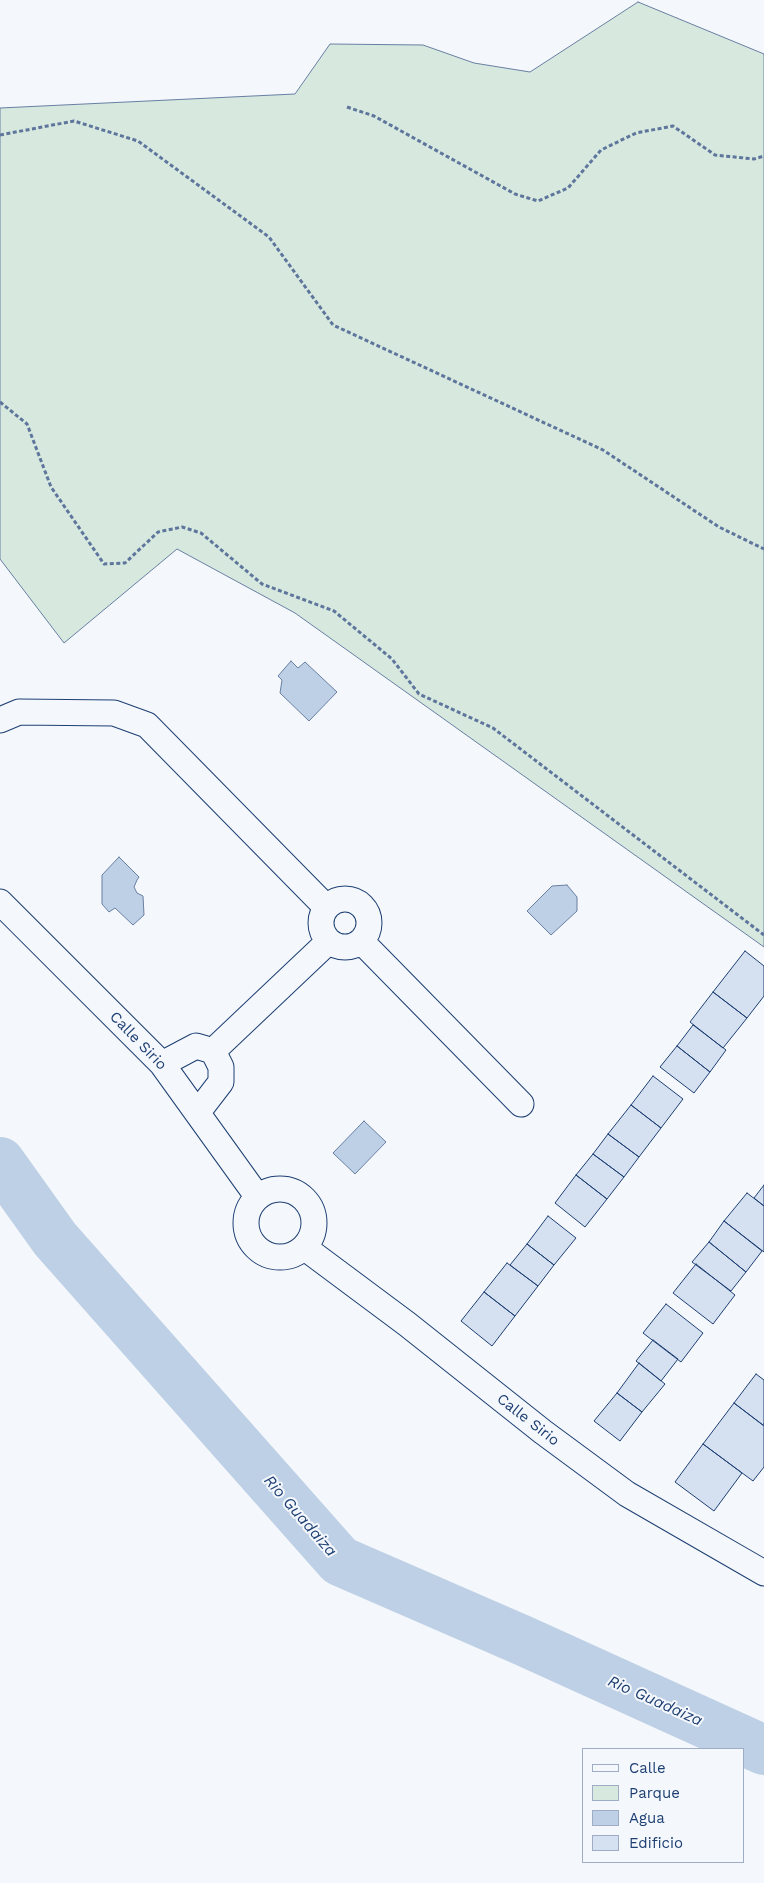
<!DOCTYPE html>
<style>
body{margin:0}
#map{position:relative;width:764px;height:1883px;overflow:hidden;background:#f4f7fb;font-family:"Work Sans",sans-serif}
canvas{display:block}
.legend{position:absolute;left:582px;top:1748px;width:162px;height:115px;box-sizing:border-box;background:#f4f7fb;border:1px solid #9eadc5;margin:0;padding:6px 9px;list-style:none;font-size:15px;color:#1d3f73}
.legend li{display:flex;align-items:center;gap:10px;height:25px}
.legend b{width:25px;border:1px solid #9eadc5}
</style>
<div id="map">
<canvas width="764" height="1883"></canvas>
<ul class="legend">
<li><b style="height:6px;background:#f4f7fb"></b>Calle</li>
<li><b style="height:14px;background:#d7e8df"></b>Parque</li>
<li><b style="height:14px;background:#bed0e5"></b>Agua</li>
<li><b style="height:14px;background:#d5e0f0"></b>Edificio</li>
</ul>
</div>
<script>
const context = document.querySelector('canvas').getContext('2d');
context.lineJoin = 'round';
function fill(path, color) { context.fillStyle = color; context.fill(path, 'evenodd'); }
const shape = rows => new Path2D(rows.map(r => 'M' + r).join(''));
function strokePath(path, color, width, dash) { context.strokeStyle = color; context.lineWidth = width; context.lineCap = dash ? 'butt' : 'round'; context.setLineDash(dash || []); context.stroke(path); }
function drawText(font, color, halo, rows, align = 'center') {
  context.font = font + ' "Work Sans",sans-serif'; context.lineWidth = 4; context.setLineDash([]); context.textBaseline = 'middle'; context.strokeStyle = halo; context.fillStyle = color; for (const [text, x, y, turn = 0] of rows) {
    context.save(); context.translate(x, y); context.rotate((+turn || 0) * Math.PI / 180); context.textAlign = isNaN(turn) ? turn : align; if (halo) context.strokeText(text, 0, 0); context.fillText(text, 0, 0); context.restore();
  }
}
const green = shape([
 [638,2,764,54,764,947,295,613,177,549,64,643,0,559,0,108,295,94,330,44,423,45,474,63,530,72,638,2]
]);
fill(green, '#d7e8df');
strokePath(green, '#687fa3', 1);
const water = shape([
 [291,661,298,668,305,662,337,692,309,721,280,693,282,680,278,676,291,661],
 [119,857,139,877,137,880,134,887,137,893,143,896,144,915,133,925,115,908,109,912,102,904,102,875,119,857],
 [567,885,577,897,577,911,551,935,527,911,552,886,567,885],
 [364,1121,386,1142,355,1174,333,1153,364,1121]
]);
fill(water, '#bed0e5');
strokePath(water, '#687fa3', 1);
strokePath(shape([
 [0,1162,55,1239,340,1561,524,1641,764,1750]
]), '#bed0e5', 50);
const building = shape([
 [745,951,764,966,764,996,747,1018,713,992,745,951],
 [713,992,747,1018,723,1048,690,1022,713,992],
 [693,1025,726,1050,710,1072,677,1046,693,1025],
 [677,1046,710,1072,694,1093,660,1067,677,1046],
 [653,1076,683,1099,661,1128,631,1105,653,1076],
 [631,1105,661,1128,639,1157,608,1134,631,1105],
 [608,1134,639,1157,624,1177,593,1154,608,1134],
 [593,1154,624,1177,607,1199,576,1175,593,1154],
 [576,1175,607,1199,585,1227,555,1203,576,1175],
 [764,1185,764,1206,754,1198,764,1185],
 [747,1193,764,1206,764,1252,724,1221,747,1193],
 [548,1216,576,1238,554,1265,527,1244,548,1216],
 [724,1221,762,1251,746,1272,709,1242,724,1221],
 [709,1242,746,1272,731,1291,692,1262,709,1242],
 [527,1244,554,1265,538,1286,510,1265,527,1244],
 [507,1263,538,1286,515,1316,484,1292,507,1263],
 [696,1264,735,1295,713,1324,673,1293,696,1264],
 [484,1292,515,1316,492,1346,461,1321,484,1292],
 [666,1304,703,1333,681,1362,643,1333,666,1304],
 [653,1340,678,1359,661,1381,636,1361,653,1340],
 [639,1363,665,1384,642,1412,617,1393,639,1363],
 [756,1374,764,1380,764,1423,763,1425,734,1403,756,1374],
 [617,1393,642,1412,620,1441,594,1421,617,1393],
 [734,1403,764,1426,764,1467,753,1481,703,1444,734,1403],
 [703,1444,742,1473,714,1511,675,1482,703,1444]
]);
fill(building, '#d5e0f0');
strokePath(building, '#1d3f73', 1);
const street = shape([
 [0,720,19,712,114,713,147,725,326,907],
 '321 923a24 24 0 1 1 48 0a24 24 0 1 1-48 0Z',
 [0,902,162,1064,257,1196],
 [362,942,521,1104],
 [213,1051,328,942],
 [162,1064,196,1046,213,1051,221,1067,221,1082,198,1112],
 '246 1223a34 34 0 1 1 68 0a34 34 0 1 1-68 0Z',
 [305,1248,407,1324,543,1432,627,1494,764,1573]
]);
strokePath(street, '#1d3f73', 27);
strokePath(shape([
 [347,107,374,116,515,194,538,201,568,188,601,150,636,133,673,126,715,155,754,159,764,156],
 [0,135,74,121,138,141,269,237,333,325,603,450,719,527,764,549],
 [0,402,27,424,51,487,104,564,125,563,158,532,182,527,201,533,262,584,334,611,392,659,419,694,493,728,764,935]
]), '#5e769c', 3, [4, 2.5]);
strokePath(street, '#f4f7fb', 25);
drawText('15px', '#1d3f73', '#f4f7fb', [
 ["Calle Sirio",138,1041,46],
 ["Calle Sirio",528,1420,38]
]);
drawText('italic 16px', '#1d3f73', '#f4f7fb', [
 ["Rio Guadaiza",300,1516,49],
 ["Rio Guadaiza",655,1701,24]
]);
</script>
